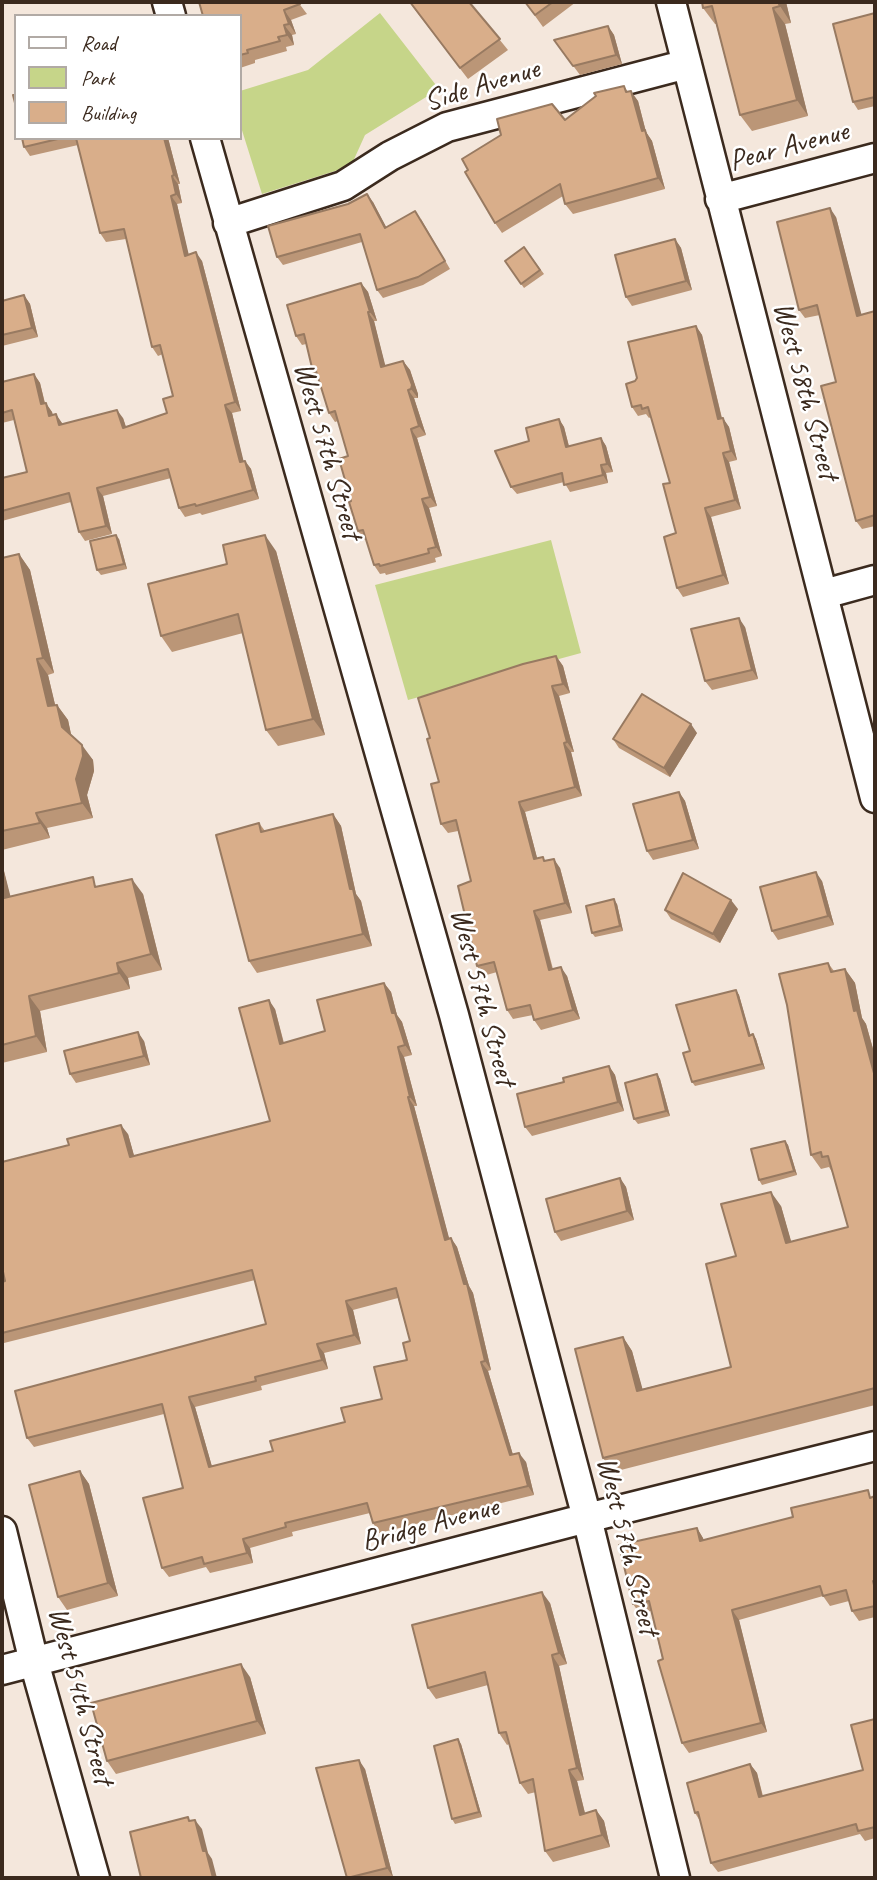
<!DOCTYPE html>
<style>
body{margin:0}
#map{position:relative;width:877px;height:1880px;overflow:hidden;background:#f4e7dc;font-family:Caveat,sans-serif}
canvas{display:block}
.frame{position:absolute;inset:0;border:4px solid #3b2a1e;pointer-events:none}
.legend{position:absolute;left:14px;top:14px;width:228px;height:126px;box-sizing:border-box;background:#fff;border:2px solid #b1aaa5;margin:0;padding:9px 12px;list-style:none;font-size:21px;color:#3b2a1e}
.legend li{display:flex;align-items:center;gap:14px;height:35px}
.legend b{width:35px;border:2px solid #b1aaa5}
</style>
<div id="map">
<canvas width="877" height="1880"></canvas>
<div class="frame"></div>
<ul class="legend">
<li><b style="height:9px;background:#fff"></b>Road</li>
<li><b style="height:19px;background:#c6d589"></b>Park</li>
<li><b style="height:19px;background:#d9ae8a"></b>Building</li>
</ul>
</div>
<script>
const context = document.querySelector('canvas').getContext('2d');
context.lineJoin = 'round';
function fill(path, color) { context.fillStyle = color; context.fill(path, 'evenodd'); }
const shape = rows => new Path2D(rows.map(r => 'M' + r).join(''));
function strokePath(path, color, width, dash) { context.strokeStyle = color; context.lineWidth = width; context.lineCap = dash ? 'butt' : 'round'; context.setLineDash(dash || []); context.stroke(path); }
function drawText(font, color, halo, rows, align = 'center') {
  context.font = font + ' Caveat,sans-serif'; context.lineWidth = 5; context.setLineDash([]); context.textBaseline = 'middle'; context.strokeStyle = halo; context.fillStyle = color; for (const [text, x, y, turn = 0] of rows) {
    context.save(); context.translate(x, y); context.rotate((+turn || 0) * Math.PI / 180); context.textAlign = isNaN(turn) ? turn : align; if (halo) context.strokeText(text, 0, 0); context.fillText(text, 0, 0); context.restore();
  }
}
fill(shape([
 [380,13,439,89,365,135,351,166,262,194,240,124,240,91,308,70],
 [551,540,581,653,408,700,375,585]
]), '#c6d589');
const street = shape([
 [167,2,171,16],
 [671,2,875,798],
 [205,138,454,1015,587,1518,675,1878],
 [720,199,875,158],
 [228,223,343,186,390,156,447,127,687,64],
 [824,594,875,580],
 [2,1531,34,1662,95,1878],
 [2,1670,587,1518,875,1446]
]);
strokePath(street, '#3b2a1e', 33);
strokePath(street, '#fff', 28);
fill(shape([
 [298,2,307,14,291,20,296,34,292,35,294,45,286,47,287,51,255,60,255,63,240,68,240,16],
 [409,2,469,2,508,50,468,79],
 [525,2,576,2,543,27],
 [702,2,786,2,791,23,785,24,808,116,752,131,740,115,716,24,715,24,703,8],
 [875,13,875,106,858,110,853,102],
 [608,26,614,35,622,64,580,75,554,40],
 [624,86,628,92,638,101,646,132,652,141,665,189,573,214,565,204,563,196,502,233,495,223,468,170,565,120],
 [22,138,168,138,180,184,178,184,182,203,177,204,188,254,202,261,241,411,232,413,243,461,245,461,251,469,259,499,202,515,200,513,185,517,179,508,171,478,103,496,112,534,85,541,79,532,71,502,2,521,2,478,27,472,14,420,2,423,2,382,34,374,40,383,45,403,52,412,53,415,63,424,123,418,126,427,167,413,173,396,163,354,158,356,152,347,126,239,106,242,100,233,78,145,30,156,24,147],
 [373,202,386,228,421,219,450,269,423,285,383,298,377,290,362,242,283,265,277,257],
 [836,217,861,315,875,311,875,526,862,529,856,521,836,382,820,315,805,318,799,310],
 [675,239,681,248,692,290,632,306,626,297],
 [524,247,544,274,524,288,505,261],
 [361,283,368,292,377,321,374,321,385,366,403,361,410,370,418,394,418,398,414,398,426,435,417,438,437,506,429,508,442,556,435,558,436,562,386,575,385,573,380,574,374,565,366,540,365,540,358,531,351,501,348,456,338,421,335,422,329,413,319,380,313,372,306,344,302,345,296,336],
 [24,295,30,304,38,337,2,346,2,301],
 [696,326,702,335,722,418,729,427,737,460,729,462,741,509,711,517,729,584,683,597,677,588,676,533,670,483,651,417,649,418,646,414,638,416,632,407,635,381],
 [559,419,564,427,569,446,601,438,606,446,613,472,606,473,608,483,570,492,564,482,517,494,511,487,529,441],
 [119,539,127,569,101,575,97,570],
 [276,551,325,735,278,746,266,730,243,633,172,652,161,636,227,564],
 [19,554,30,570,54,673,48,675,55,705,57,705,68,720,71,735,93,760,94,771,87,795,93,818,47,828,50,838,2,850,2,558],
 [745,627,758,679,712,690,705,681],
 [556,656,563,666,570,693,559,696,574,752,571,752,582,796,525,812,537,858,545,861,560,868,572,913,540,920,553,969,567,976,580,1019,541,1030,534,1020,533,1015,513,1019,507,1010,497,972,483,976,477,966,471,881,458,831,448,833,441,824,439,782,430,738],
 [697,733,670,777,619,748,613,739],
 [679,792,685,801,699,849,653,860,647,851],
 [333,814,341,826,356,894,361,901,372,946,257,973,249,961,259,823,265,831],
 [2,863,10,897,99,886,143,894,162,970,128,978,130,989,40,1011,47,1052,2,1063],
 [822,881,834,925,778,940,772,931],
 [617,904,623,931,595,937,592,933],
 [738,909,720,943,671,919,665,910],
 [828,963,834,971,845,969,855,983,862,1018,866,1024,875,1056,875,1405,613,1472,603,1458,623,1337,632,1351,642,1389,731,1367,736,1256,781,1206,791,1242,848,1227,832,1172,829,1167,821,1169,811,1155],
 [384,983,391,992,397,1015,402,1022,412,1055,404,1057,417,1106,414,1106,449,1239,451,1238,457,1247,469,1286,473,1293,491,1370,488,1371,513,1455,526,1462,534,1495,379,1533,373,1523,370,1513,292,1532,293,1536,250,1548,253,1563,210,1573,206,1567,169,1577,162,1568,183,1488,164,1414,34,1447,27,1438,266,1324,255,1280,4,1343,2,1340,2,1282,5,1281,128,1134,134,1156,270,1121,275,1009,284,1043,325,1031],
 [398,1298,410,1341,407,1360,382,1399,345,1422,273,1451,212,1467,195,1407,262,1390,261,1386,328,1369,324,1353,361,1344,353,1310],
 [736,990,739,995,750,1035,753,1034,756,1039,765,1069,695,1086,692,1082,690,1051],
 [144,1041,150,1065,76,1083,70,1074],
 [609,1066,615,1075,624,1111,532,1136,525,1127,564,1082],
 [657,1074,660,1079,670,1116,638,1124,634,1119],
 [785,1141,788,1145,797,1175,762,1185,759,1180],
 [620,1178,626,1187,634,1220,561,1241,555,1232],
 [80,1471,89,1484,118,1596,67,1610,58,1597],
 [875,1496,875,1617,859,1621,852,1611,849,1601,830,1606,823,1596,739,1620,767,1732,689,1753,682,1743,651,1611,640,1614,633,1604,697,1528,704,1540],
 [550,1603,567,1664,559,1666,584,1780,577,1781,585,1813,596,1810,604,1821,610,1847,553,1862,545,1851,536,1792,528,1794,520,1783,509,1744,507,1745,499,1733,488,1685,436,1699,428,1688],
 [250,1677,266,1734,116,1774,107,1761],
 [875,1719,875,1838,865,1841,860,1834,718,1872,711,1863,700,1821,695,1813,750,1764,757,1773,763,1796,863,1770],
 [461,1744,482,1817,455,1824,452,1819],
 [365,1769,393,1877,389,1878,347,1878]
]), '#bb9677');
fill(shape([
 [778,2,786,2,791,23,780,6],
 [773,8,785,24,808,116,797,100],
 [284,10,291,20,296,34,289,24],
 [284,25,292,35,294,45,287,35],
 [608,26,614,35,622,64,616,55],
 [631,91,638,101,646,132,652,141,665,189,658,178,642,131],
 [164,138,168,138,180,184,174,175],
 [172,176,178,184,182,203,176,194],
 [367,194,373,202,391,236,385,228],
 [171,196,177,204,191,264,185,256],
 [830,208,836,217,864,324,857,316],
 [675,239,681,248,692,290,686,281],
 [196,252,202,261,241,411,235,402],
 [361,283,368,292,377,321,370,312],
 [24,295,30,304,38,337,32,328],
 [368,312,374,321,388,376,381,367],
 [696,326,702,335,724,428,718,419],
 [403,361,410,370,418,394,418,398,411,389],
 [34,374,40,383,47,413,41,404],
 [408,390,414,398,426,435,419,426],
 [46,403,52,412,55,424,49,416],
 [225,405,232,413,246,471,240,462],
 [117,410,123,418,129,436,123,428],
 [56,414,62,423,65,434,59,425],
 [723,418,729,427,737,460,731,451],
 [559,419,564,427,571,455,566,447],
 [411,429,417,438,437,506,430,497],
 [601,438,606,446,613,472,607,464],
 [723,453,729,462,741,509,735,500],
 [245,461,251,469,259,499,253,490],
 [601,465,606,473,608,483,603,475],
 [97,488,103,496,112,534,106,526],
 [422,499,429,508,442,556,436,547],
 [705,508,711,517,729,584,723,575],
 [116,535,119,539,127,569,124,564],
 [265,535,276,551,325,735,313,719],
 [19,554,30,570,54,673,43,658],
 [739,618,745,627,758,679,752,670],
 [556,656,563,666,570,693,563,684],
 [37,659,48,675,59,721,48,706],
 [552,686,559,696,574,752,567,742],
 [57,705,68,720,73,743,62,727],
 [691,724,697,733,670,777,664,768],
 [564,743,571,752,582,796,575,787],
 [82,745,93,760,94,771,87,795,93,818,82,803,76,779],
 [679,792,685,801,699,849,693,840],
 [519,802,525,812,540,869,534,859],
 [36,813,47,828,50,838,40,823],
 [333,814,341,826,356,894,361,901,372,946,363,934,350,889],
 [554,859,560,868,572,913,565,903],
 [2,863,15,914,4,898,2,891],
 [816,872,822,881,834,925,828,916],
 [132,879,143,894,162,970,151,954],
 [614,899,617,904,623,931,620,926],
 [731,900,738,909,720,943,713,934],
 [534,911,540,920,555,980,549,970],
 [117,963,128,978,130,989,119,973],
 [561,967,567,976,580,1019,573,1010],
 [845,969,855,983,862,1018,866,1024,875,1056,875,1077,854,1011],
 [384,983,391,992,397,1015,402,1022,412,1055,405,1045,392,1013],
 [736,990,739,995,752,1040,749,1036],
 [29,996,40,1011,47,1052,36,1036],
 [269,1000,275,1009,286,1053,280,1044],
 [138,1032,144,1041,150,1065,144,1056],
 [753,1034,756,1039,765,1069,762,1064],
 [398,1047,404,1057,417,1106,410,1097],
 [609,1066,615,1075,624,1111,618,1102],
 [657,1074,660,1079,670,1116,666,1111],
 [408,1097,414,1106,452,1249,445,1240],
 [121,1125,128,1134,137,1166,130,1157],
 [785,1141,788,1145,797,1175,794,1171],
 [620,1178,626,1187,634,1220,627,1211],
 [771,1192,781,1206,796,1258,786,1243],
 [451,1238,457,1247,469,1286,473,1293,491,1370,485,1361,464,1284],
 [346,1301,353,1310,361,1344,354,1335],
 [623,1337,632,1351,647,1405,637,1391],
 [317,1344,324,1353,328,1369,322,1360],
 [481,1362,488,1371,516,1465,510,1455],
 [189,1397,195,1407,215,1477,209,1467],
 [519,1453,526,1462,534,1495,528,1486],
 [80,1471,89,1484,118,1596,108,1583],
 [697,1528,703,1538,706,1550,700,1541],
 [243,1539,250,1548,253,1563,247,1553],
 [542,1592,550,1603,567,1664,559,1653],
 [732,1610,739,1620,767,1732,761,1723],
 [552,1655,559,1666,584,1780,577,1768],
 [241,1664,250,1677,266,1734,257,1721],
 [458,1739,461,1744,482,1817,479,1812],
 [359,1760,365,1769,393,1877,387,1868],
 [750,1764,757,1773,765,1807,759,1797],
 [569,1770,577,1781,588,1826,580,1815],
 [596,1810,604,1821,610,1847,602,1835],
 [195,1820,202,1829,208,1853,212,1859,217,1878,213,1878,203,1851]
]), '#987a61');
const building = shape([
 [199,2,298,2,300,4,284,10,289,24,284,25,287,35,278,37,280,41,247,50,248,53,240,55,240,16,203,16,199,2],
 [410,2,469,2,500,39,460,68,410,2],
 [525,2,553,2,535,15,525,2],
 [702,2,778,2,780,6,773,8,797,100,740,115,712,6,703,8,702,2],
 [875,13,875,97,853,102,833,24,875,13],
 [608,26,616,55,573,66,554,40,608,26],
 [624,86,626,92,631,91,642,131,645,130,658,178,565,204,560,184,495,223,465,172,468,170,462,159,501,135,497,119,552,104,565,120,596,96,594,93,624,86],
 [13,95,16,95,16,107,13,95],
 [22,138,62,138,24,147,22,138],
 [76,138,164,138,174,175,172,176,176,194,171,196,185,256,196,252,235,402,225,405,240,462,245,461,253,490,196,506,195,504,179,508,168,469,97,488,106,526,79,532,69,493,2,511,2,478,27,472,12,410,2,413,2,382,34,374,41,404,46,403,49,416,56,414,59,425,117,410,123,428,167,413,163,399,173,396,160,345,152,347,124,229,100,233,76,138],
 [367,194,385,228,415,211,445,261,418,277,377,290,360,234,277,257,268,226,348,204,367,194],
 [830,208,857,316,875,311,875,515,856,521,821,386,836,382,817,305,799,310,777,222,830,208],
 [675,239,686,281,626,297,615,255,675,239],
 [524,247,540,270,521,284,505,261,524,247],
 [361,283,370,312,368,312,381,367,403,361,412,385,411,389,408,390,419,426,411,429,430,497,422,499,436,547,428,549,429,553,380,566,379,564,374,565,363,530,358,531,349,502,351,501,339,459,348,456,335,411,329,413,316,371,313,372,304,334,296,336,287,305,361,283],
 [24,295,32,328,2,335,2,301,24,295],
 [696,326,718,419,723,418,731,451,723,453,735,500,705,508,723,575,677,588,664,537,676,533,663,484,670,483,648,407,642,409,641,405,632,407,626,384,635,381,637,378,628,342,696,326],
 [559,419,566,447,601,438,607,464,601,465,603,475,564,485,562,473,511,487,495,451,529,441,526,428,559,419],
 [116,535,124,564,97,570,90,541,116,535],
 [265,535,313,719,266,730,238,614,161,636,148,584,227,564,223,545,265,535],
 [19,554,43,658,37,659,48,706,57,705,62,727,82,745,83,756,76,779,82,803,36,813,40,823,2,831,2,558,19,554],
 [739,618,752,670,705,681,691,629,739,618],
 [556,656,563,684,552,686,567,742,564,743,575,787,519,802,534,859,543,857,544,861,554,859,565,903,534,911,549,970,561,967,573,1010,534,1020,530,1005,507,1010,494,962,477,966,458,886,471,881,456,820,441,824,431,784,439,782,427,739,430,738,418,698,523,664,556,656],
 [642,694,691,724,664,768,613,739,642,694],
 [679,792,693,840,647,851,633,804,679,792],
 [333,814,350,889,353,889,363,934,249,961,216,835,259,823,261,832,333,814],
 [816,872,828,916,772,931,760,887,816,872],
 [683,873,731,900,713,934,665,910,683,873],
 [93,877,95,887,132,879,151,954,117,963,119,973,29,996,36,1036,2,1045,2,891,4,898,93,877],
 [614,899,620,926,592,933,586,906,614,899],
 [828,963,831,972,845,969,854,1011,857,1010,875,1077,875,1388,603,1458,575,1349,623,1337,637,1391,731,1367,706,1264,736,1256,721,1204,771,1192,786,1243,848,1227,828,1156,822,1157,821,1152,811,1155,787,1005,779,974,828,963],
 [384,983,392,1013,395,1013,405,1045,398,1047,410,1097,408,1097,445,1240,451,1238,464,1284,467,1284,485,1361,481,1362,510,1455,519,1453,528,1486,373,1523,367,1503,285,1523,286,1527,243,1539,247,1553,204,1564,202,1557,162,1568,143,1498,183,1488,162,1404,27,1438,15,1391,266,1324,252,1270,2,1333,2,1282,5,1281,2,1267,2,1162,69,1145,67,1139,121,1125,130,1157,270,1121,239,1008,269,1000,280,1044,325,1031,317,1000,384,983],
 [396,1288,410,1341,403,1343,407,1360,374,1367,382,1399,341,1408,345,1422,270,1441,273,1451,209,1467,189,1397,256,1381,255,1377,322,1360,317,1344,354,1335,346,1301,396,1288],
 [736,990,749,1036,753,1034,762,1064,692,1082,683,1053,690,1051,676,1005,736,990],
 [138,1032,144,1056,70,1074,64,1051,138,1032],
 [609,1066,618,1102,525,1127,517,1094,564,1082,563,1078,609,1066],
 [657,1074,666,1111,634,1119,625,1083,657,1074],
 [785,1141,794,1171,759,1180,751,1149,785,1141],
 [620,1178,627,1211,555,1232,546,1199,620,1178],
 [80,1471,108,1583,58,1597,29,1485,80,1471],
 [868,1490,870,1498,875,1496,875,1581,873,1581,875,1589,875,1606,852,1611,846,1590,823,1596,820,1586,732,1610,761,1723,682,1743,658,1661,663,1659,649,1601,633,1604,619,1545,697,1528,700,1541,793,1517,791,1508,868,1490],
 [542,1592,559,1653,552,1655,577,1768,569,1770,580,1815,596,1810,602,1835,545,1851,533,1779,520,1783,506,1732,499,1733,485,1672,428,1688,412,1625,542,1592],
 [241,1664,257,1721,107,1761,91,1703,241,1664],
 [875,1719,875,1827,858,1831,856,1824,711,1863,698,1812,695,1813,687,1783,750,1764,759,1797,863,1770,851,1725,875,1719],
 [458,1739,479,1812,452,1819,434,1746,458,1739],
 [359,1760,387,1868,347,1878,316,1768,359,1760],
 [188,1817,189,1821,195,1820,203,1851,206,1851,213,1878,141,1878,130,1832,188,1817]
]);
fill(building, '#d9ae8a');
strokePath(building, '#987a61', 2);
drawText('30px', '#3b2a1e', '#fff', [
 ["Side Avenue",482,86,-17],
 ["Pear Avenue",789,147,-15],
 ["West 58th Street",805,391,75],
 ["West 57th Street",327,451,74],
 ["West 57th Street",482,997,75],
 ["Bridge Avenue",430,1525,-15],
 ["West 57th Street",627,1546,76],
 ["West 54th Street",80,1696,75]
]);
</script>
